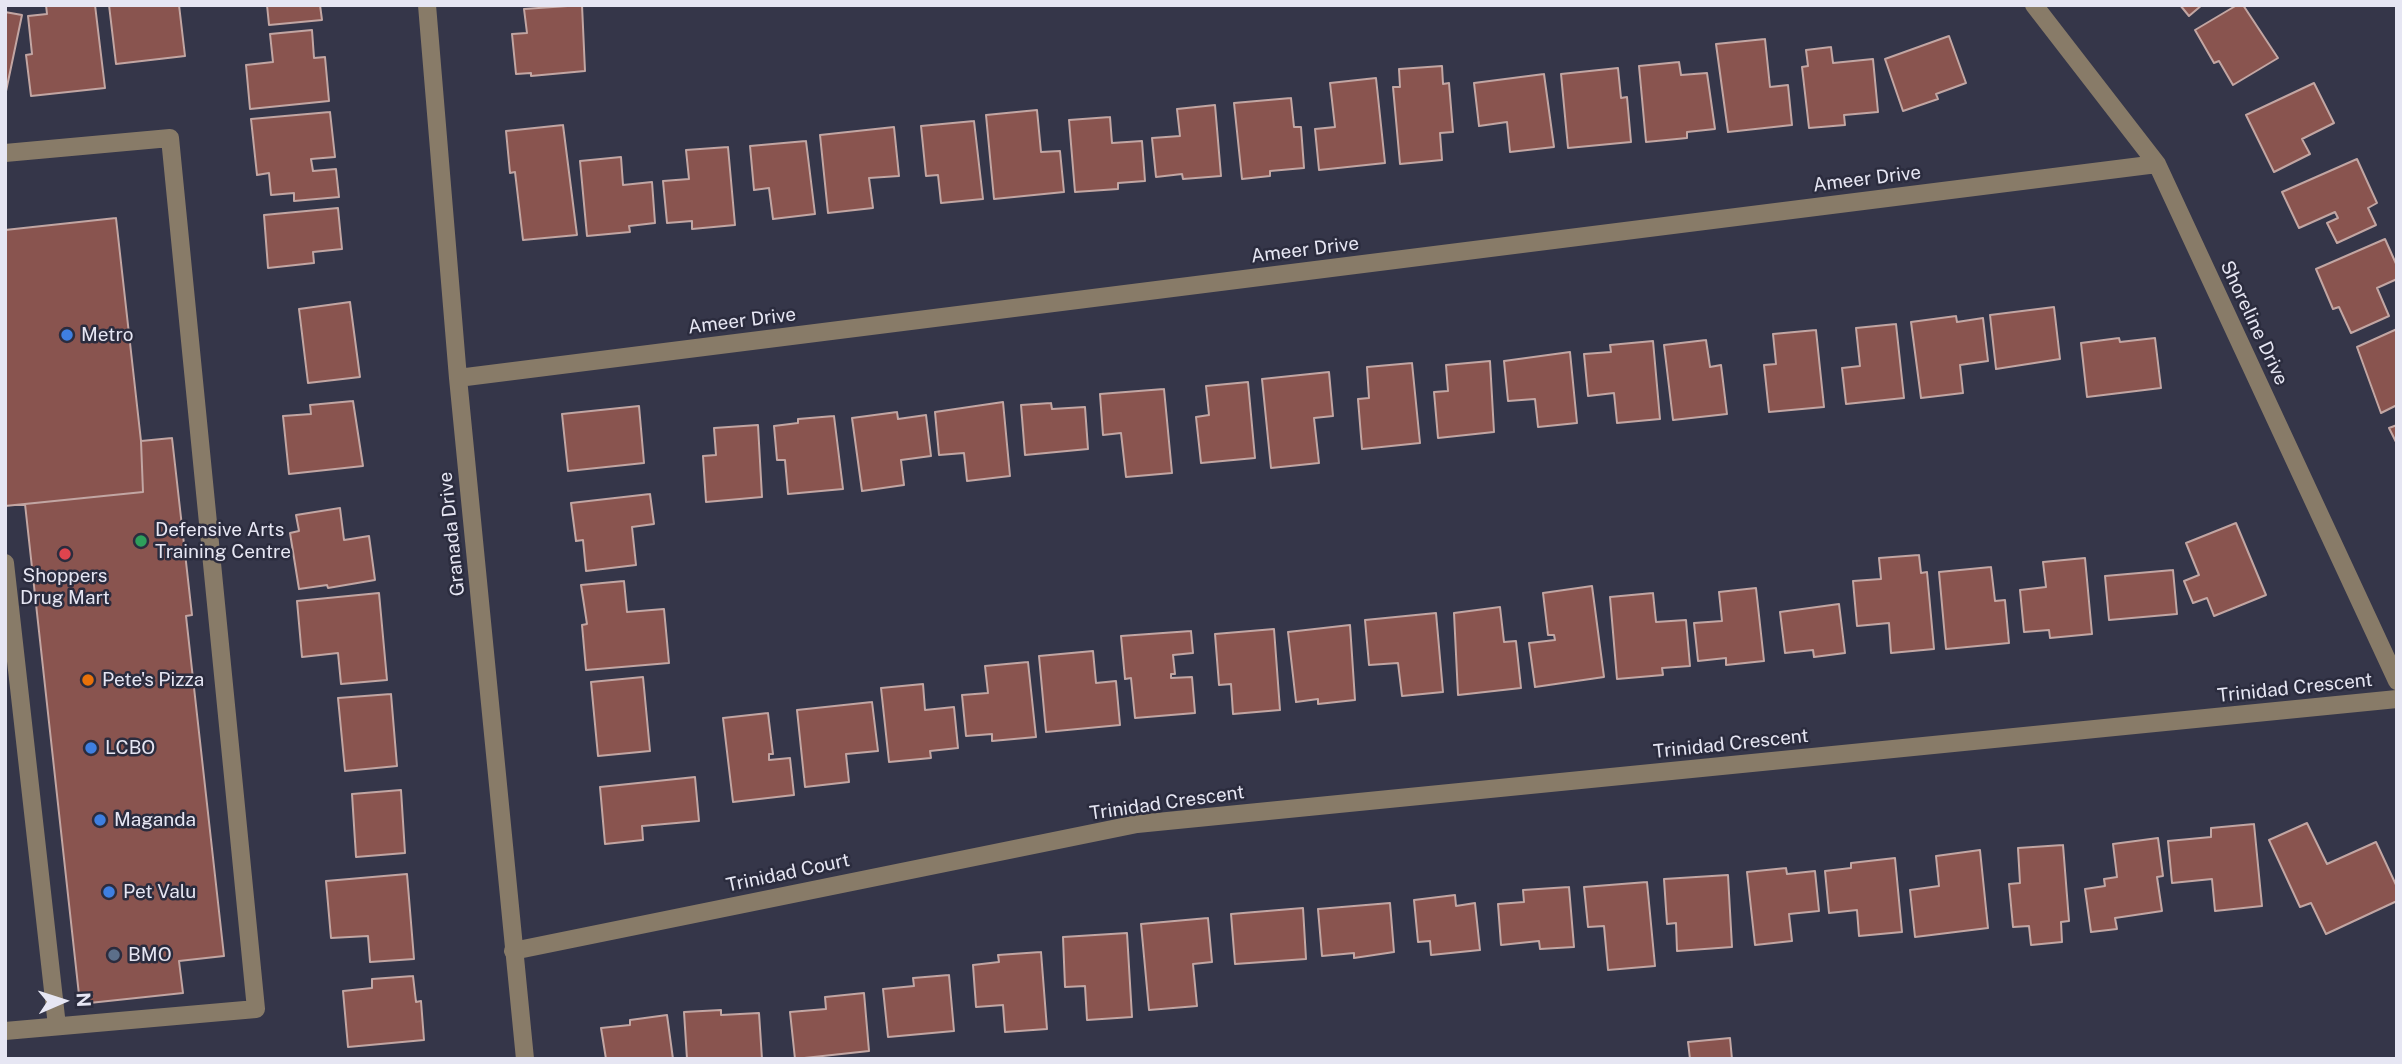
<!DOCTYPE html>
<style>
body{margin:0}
#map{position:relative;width:2402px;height:1064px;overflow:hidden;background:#353649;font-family:"Public Sans",sans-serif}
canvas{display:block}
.frame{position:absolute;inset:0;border:7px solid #e6e6f3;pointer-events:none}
.north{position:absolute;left:28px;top:966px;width:70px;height:70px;-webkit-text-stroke:5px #2b2c3e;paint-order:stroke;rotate:87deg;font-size:19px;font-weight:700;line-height:28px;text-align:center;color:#e6e6f3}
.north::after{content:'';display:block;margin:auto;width:24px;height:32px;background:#e6e6f3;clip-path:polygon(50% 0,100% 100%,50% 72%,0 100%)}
</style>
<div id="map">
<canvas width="2402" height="1064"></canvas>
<div class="frame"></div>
<div class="north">N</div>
</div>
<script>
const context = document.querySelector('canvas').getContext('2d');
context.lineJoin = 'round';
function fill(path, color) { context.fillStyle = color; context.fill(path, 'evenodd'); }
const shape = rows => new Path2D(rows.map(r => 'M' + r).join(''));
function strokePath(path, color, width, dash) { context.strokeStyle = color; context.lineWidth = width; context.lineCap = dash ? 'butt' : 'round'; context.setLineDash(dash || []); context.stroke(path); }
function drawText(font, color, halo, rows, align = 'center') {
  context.font = font + ' "Public Sans",sans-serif'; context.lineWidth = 5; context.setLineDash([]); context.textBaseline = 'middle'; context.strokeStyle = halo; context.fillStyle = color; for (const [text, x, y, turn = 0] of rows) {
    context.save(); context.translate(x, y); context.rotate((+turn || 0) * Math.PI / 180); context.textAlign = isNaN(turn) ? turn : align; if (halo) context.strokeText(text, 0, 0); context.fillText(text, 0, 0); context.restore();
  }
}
const building = shape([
 [46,5,95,5,105,88,31,96,26,55,32,54,28,16,47,14,46,5],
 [109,5,179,5,185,56,116,64,109,5],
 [267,5,320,5,322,20,269,25,267,5],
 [582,5,585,71,531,76,531,73,516,74,512,34,527,33,524,9,582,5],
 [2180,5,2202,5,2189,16,2180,5],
 [2237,5,2243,5,2278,58,2233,85,2219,61,2214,63,2195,30,2237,5],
 [5,12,22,15,5,96,5,12],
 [312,30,314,58,325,57,329,101,250,109,246,65,273,62,270,34,312,30],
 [1949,36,1966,83,1936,94,1938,99,1903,111,1885,59,1949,36],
 [1765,39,1770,87,1788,85,1792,125,1728,132,1716,44,1765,39],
 [1831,47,1833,63,1873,59,1878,112,1844,115,1845,125,1809,128,1802,67,1808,66,1806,50,1831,47],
 [1679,62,1681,75,1707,73,1715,129,1687,132,1687,138,1646,142,1639,66,1679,62],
 [1442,66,1443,84,1449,83,1453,132,1440,133,1442,160,1400,164,1393,87,1400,87,1399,69,1442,66],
 [1618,68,1621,98,1627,97,1631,142,1568,148,1561,74,1618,68],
 [1544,74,1554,147,1510,152,1507,122,1479,126,1474,83,1544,74],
 [1376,78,1385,163,1319,170,1315,129,1335,127,1330,83,1376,78],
 [2314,83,2334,123,2302,139,2310,154,2274,172,2246,115,2314,83],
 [1291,98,1294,127,1301,127,1304,168,1270,171,1270,176,1242,179,1234,103,1291,98],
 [1215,105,1221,176,1183,179,1182,174,1156,177,1152,138,1180,136,1177,109,1215,105],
 [1037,110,1041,152,1060,151,1064,192,994,199,986,115,1037,110],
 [330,112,335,157,311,159,313,171,336,169,339,197,294,201,294,193,271,195,269,173,257,175,251,119,330,112],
 [1110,117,1112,143,1142,141,1145,181,1118,183,1118,189,1075,192,1069,120,1110,117],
 [974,121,983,199,941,203,938,175,926,176,921,126,974,121],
 [563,125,577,235,523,240,515,172,510,173,506,131,563,125],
 [894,127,899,176,869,178,873,208,828,213,820,135,894,127],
 [806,141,815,214,773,219,769,188,754,190,750,146,806,141],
 [728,147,735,225,692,229,692,221,667,223,663,181,689,179,686,150,728,147],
 [621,157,623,185,652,182,655,223,629,226,630,232,587,236,580,161,621,157],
 [2357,159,2377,203,2368,208,2376,225,2337,243,2327,223,2338,218,2335,212,2299,228,2282,192,2357,159],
 [338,208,342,249,313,252,314,263,268,268,264,215,338,208],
 [116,218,141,441,143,492,5,506,5,230,116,218],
 [2385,239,2397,266,2397,279,2377,288,2389,316,2351,333,2339,307,2333,309,2316,269,2385,239],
 [350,302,360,377,308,383,299,309,350,302],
 [2054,307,2060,359,1996,369,1990,315,2054,307],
 [1956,316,1957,322,1983,318,1988,361,1960,365,1963,393,1921,398,1911,322,1956,316],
 [1896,324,1904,398,1846,404,1842,368,1860,366,1856,328,1896,324],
 [2397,329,2397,405,2381,413,2357,347,2397,329],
 [1816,330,1824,407,1769,412,1764,365,1776,364,1773,334,1816,330],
 [2119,338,2120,342,2155,338,2161,388,2087,397,2081,343,2119,338],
 [1706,340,1710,367,1721,365,1727,414,1673,420,1664,345,1706,340],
 [1653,341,1660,419,1617,423,1614,393,1588,396,1584,354,1611,352,1610,345,1653,341],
 [1570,352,1577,423,1538,427,1535,399,1508,401,1504,361,1570,352],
 [1490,361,1494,432,1438,438,1434,392,1448,391,1446,365,1490,361],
 [1412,363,1420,443,1362,449,1358,399,1369,398,1367,367,1412,363],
 [1329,372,1333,416,1314,418,1319,463,1271,468,1262,379,1329,372],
 [1248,382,1255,458,1201,463,1196,417,1209,415,1206,386,1248,382],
 [1164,389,1172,473,1126,477,1121,433,1103,435,1100,394,1164,389],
 [353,401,363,466,289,474,283,416,311,414,310,405,353,401],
 [1003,402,1010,476,967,481,964,453,939,455,935,412,1003,402],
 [1051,403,1052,409,1085,407,1088,449,1025,455,1021,405,1051,403],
 [639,406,644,463,568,471,562,414,639,406],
 [897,412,898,419,926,415,931,456,901,460,904,485,862,491,852,418,897,412],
 [834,416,843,489,788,494,785,460,777,460,774,426,798,423,798,419,834,416],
 [758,425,762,497,706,502,703,456,716,455,714,428,758,425],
 [2397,425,2397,444,2389,428,2397,425],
 [172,438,192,615,186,616,224,956,179,961,183,993,80,1004,25,504,143,492,141,441,172,438],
 [650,494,654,524,632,527,636,565,586,571,583,540,576,541,571,503,650,494],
 [340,508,344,540,369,536,375,580,328,588,327,585,299,589,290,533,299,531,296,515,340,508],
 [2236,523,2266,595,2214,616,2207,598,2193,603,2184,581,2199,575,2186,543,2236,523],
 [1919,555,1921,573,1927,572,1934,649,1891,653,1889,623,1857,626,1853,581,1881,579,1879,558,1919,555],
 [2085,558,2092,634,2050,638,2049,630,2024,632,2020,590,2046,587,2043,562,2085,558],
 [1991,567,1995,601,2005,600,2009,643,1946,649,1939,572,1991,567],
 [2173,570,2177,614,2109,620,2105,576,2173,570],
 [624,581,627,612,664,609,669,663,586,670,582,625,587,624,581,585,624,581],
 [1592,586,1604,677,1535,687,1529,643,1555,640,1554,635,1548,635,1543,593,1592,586],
 [1756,588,1764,661,1726,665,1726,658,1698,661,1694,623,1722,621,1719,592,1756,588],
 [379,593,387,680,341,684,338,653,302,657,297,601,379,593],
 [1653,593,1656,622,1686,620,1690,666,1662,668,1663,675,1617,679,1610,597,1653,593],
 [1839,604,1845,653,1814,657,1813,650,1785,653,1780,612,1839,604],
 [1500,607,1504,642,1516,641,1521,688,1458,695,1454,613,1500,607],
 [1436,613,1443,692,1402,696,1398,663,1369,665,1365,620,1436,613],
 [1350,625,1355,700,1318,704,1318,699,1296,702,1288,632,1350,625],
 [1274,629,1280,710,1233,714,1231,684,1219,685,1215,634,1274,629],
 [1191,631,1193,653,1173,655,1175,674,1171,674,1171,678,1192,677,1195,713,1135,718,1131,678,1125,679,1121,636,1191,631],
 [1093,651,1096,683,1116,681,1120,725,1046,732,1039,656,1093,651],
 [1028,662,1036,737,992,741,992,734,966,736,962,695,988,693,985,666,1028,662],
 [643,677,650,751,598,756,591,682,643,677],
 [923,684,925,710,954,707,958,748,930,751,931,758,889,762,881,688,923,684],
 [391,694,397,766,345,771,338,698,391,694],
 [872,702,878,751,846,754,849,782,805,787,797,710,872,702],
 [768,713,773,754,769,754,769,760,790,758,794,795,733,802,723,718,768,713],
 [695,777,699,821,642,826,643,840,605,844,600,787,695,777],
 [401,790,405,853,356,857,352,794,401,790],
 [2307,823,2327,864,2376,842,2397,887,2397,901,2326,934,2311,903,2300,907,2269,840,2307,823],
 [2254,824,2262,906,2215,911,2212,879,2172,883,2168,841,2211,837,2211,828,2254,824],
 [2158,838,2163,876,2157,877,2162,911,2115,918,2117,929,2091,932,2085,889,2105,886,2104,879,2117,877,2113,844,2158,838],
 [2063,845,2069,921,2061,922,2062,942,2031,945,2029,926,2013,927,2009,884,2020,883,2018,848,2063,845],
 [1980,850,1988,928,1915,937,1910,890,1939,886,1936,856,1980,850],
 [1895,858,1902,932,1859,936,1857,910,1829,913,1825,871,1851,868,1851,863,1895,858],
 [1786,868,1787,874,1815,871,1819,911,1789,914,1792,941,1755,945,1747,872,1786,868],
 [407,874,414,959,370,962,368,936,331,938,326,881,407,874],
 [1728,875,1732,947,1677,951,1676,923,1667,924,1664,879,1728,875],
 [1647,882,1655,966,1608,970,1604,926,1588,927,1584,887,1647,882],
 [1569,887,1574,947,1540,949,1539,941,1501,945,1498,904,1524,902,1523,890,1569,887],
 [1455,895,1456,906,1475,903,1480,950,1431,955,1430,941,1418,942,1414,900,1455,895],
 [1390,903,1394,952,1354,958,1354,953,1322,956,1318,909,1390,903],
 [1303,908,1306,959,1235,964,1231,914,1303,908],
 [1208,918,1212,962,1193,964,1197,1006,1149,1010,1141,924,1208,918],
 [1127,933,1132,1017,1087,1020,1085,986,1065,987,1063,937,1127,933],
 [1041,952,1047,1029,1005,1032,1003,1005,976,1007,973,965,999,962,998,955,1041,952],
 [949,975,954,1031,888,1037,883,989,914,986,913,978,949,975],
 [413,976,416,1002,421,1001,424,1040,348,1047,343,991,372,988,372,979,413,976],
 [864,993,869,1051,795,1059,790,1012,826,1009,825,997,864,993],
 [721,1010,721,1015,759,1013,762,1059,687,1059,684,1012,721,1010],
 [667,1015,673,1059,606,1059,601,1028,630,1025,630,1020,667,1015],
 [1730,1038,1732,1059,1690,1059,1688,1042,1730,1038]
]);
fill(building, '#89544f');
strokePath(building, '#c2a6a3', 2);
strokePath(shape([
 [427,5,458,378,525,1059],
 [2034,5,2157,164,2397,681],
 [5,153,170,138,256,1009,5,1031],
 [458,378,2157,164],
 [5,563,57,1026],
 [513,951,1137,824,2397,699]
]), '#887b68', 18);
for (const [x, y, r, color] of [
 [67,335,7,"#3f7fe0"],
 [141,541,7,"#2e9e5b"],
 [65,554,7,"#e0444e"],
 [88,680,7,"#e8710a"],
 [91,748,7,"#3f7fe0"],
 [100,820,7,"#3f7fe0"],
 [109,892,7,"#3f7fe0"],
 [114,955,7,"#5c6f8a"]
]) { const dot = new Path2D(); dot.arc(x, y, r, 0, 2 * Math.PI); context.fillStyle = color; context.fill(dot); strokePath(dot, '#2b2c3e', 2.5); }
drawText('19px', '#e6e6f3', '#2b2c3e', [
 ["Ameer Drive",1867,179,-7],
 ["Ameer Drive",1305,250,-7],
 ["Ameer Drive",742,321,-7],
 ["Shoreline Drive",2254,323,65],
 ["Granada Drive",452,534,-96],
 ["Trinidad Crescent",2295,688,-6],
 ["Trinidad Crescent",1731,744,-6],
 ["Trinidad Crescent",1167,803,-8],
 ["Trinidad Court",788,873,-12]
]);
drawText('19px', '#e6e6f3', '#2b2c3e', [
 ["Metro",81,335],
 ["Defensive Arts",155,530],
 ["Training Centre",155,552],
 ["Shoppers",65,576,"center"],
 ["Drug Mart",65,598,"center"],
 ["Pete's Pizza",102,680],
 ["LCBO",105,748],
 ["Maganda",114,820],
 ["Pet Valu",123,892],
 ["BMO",128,955]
], 'left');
</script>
